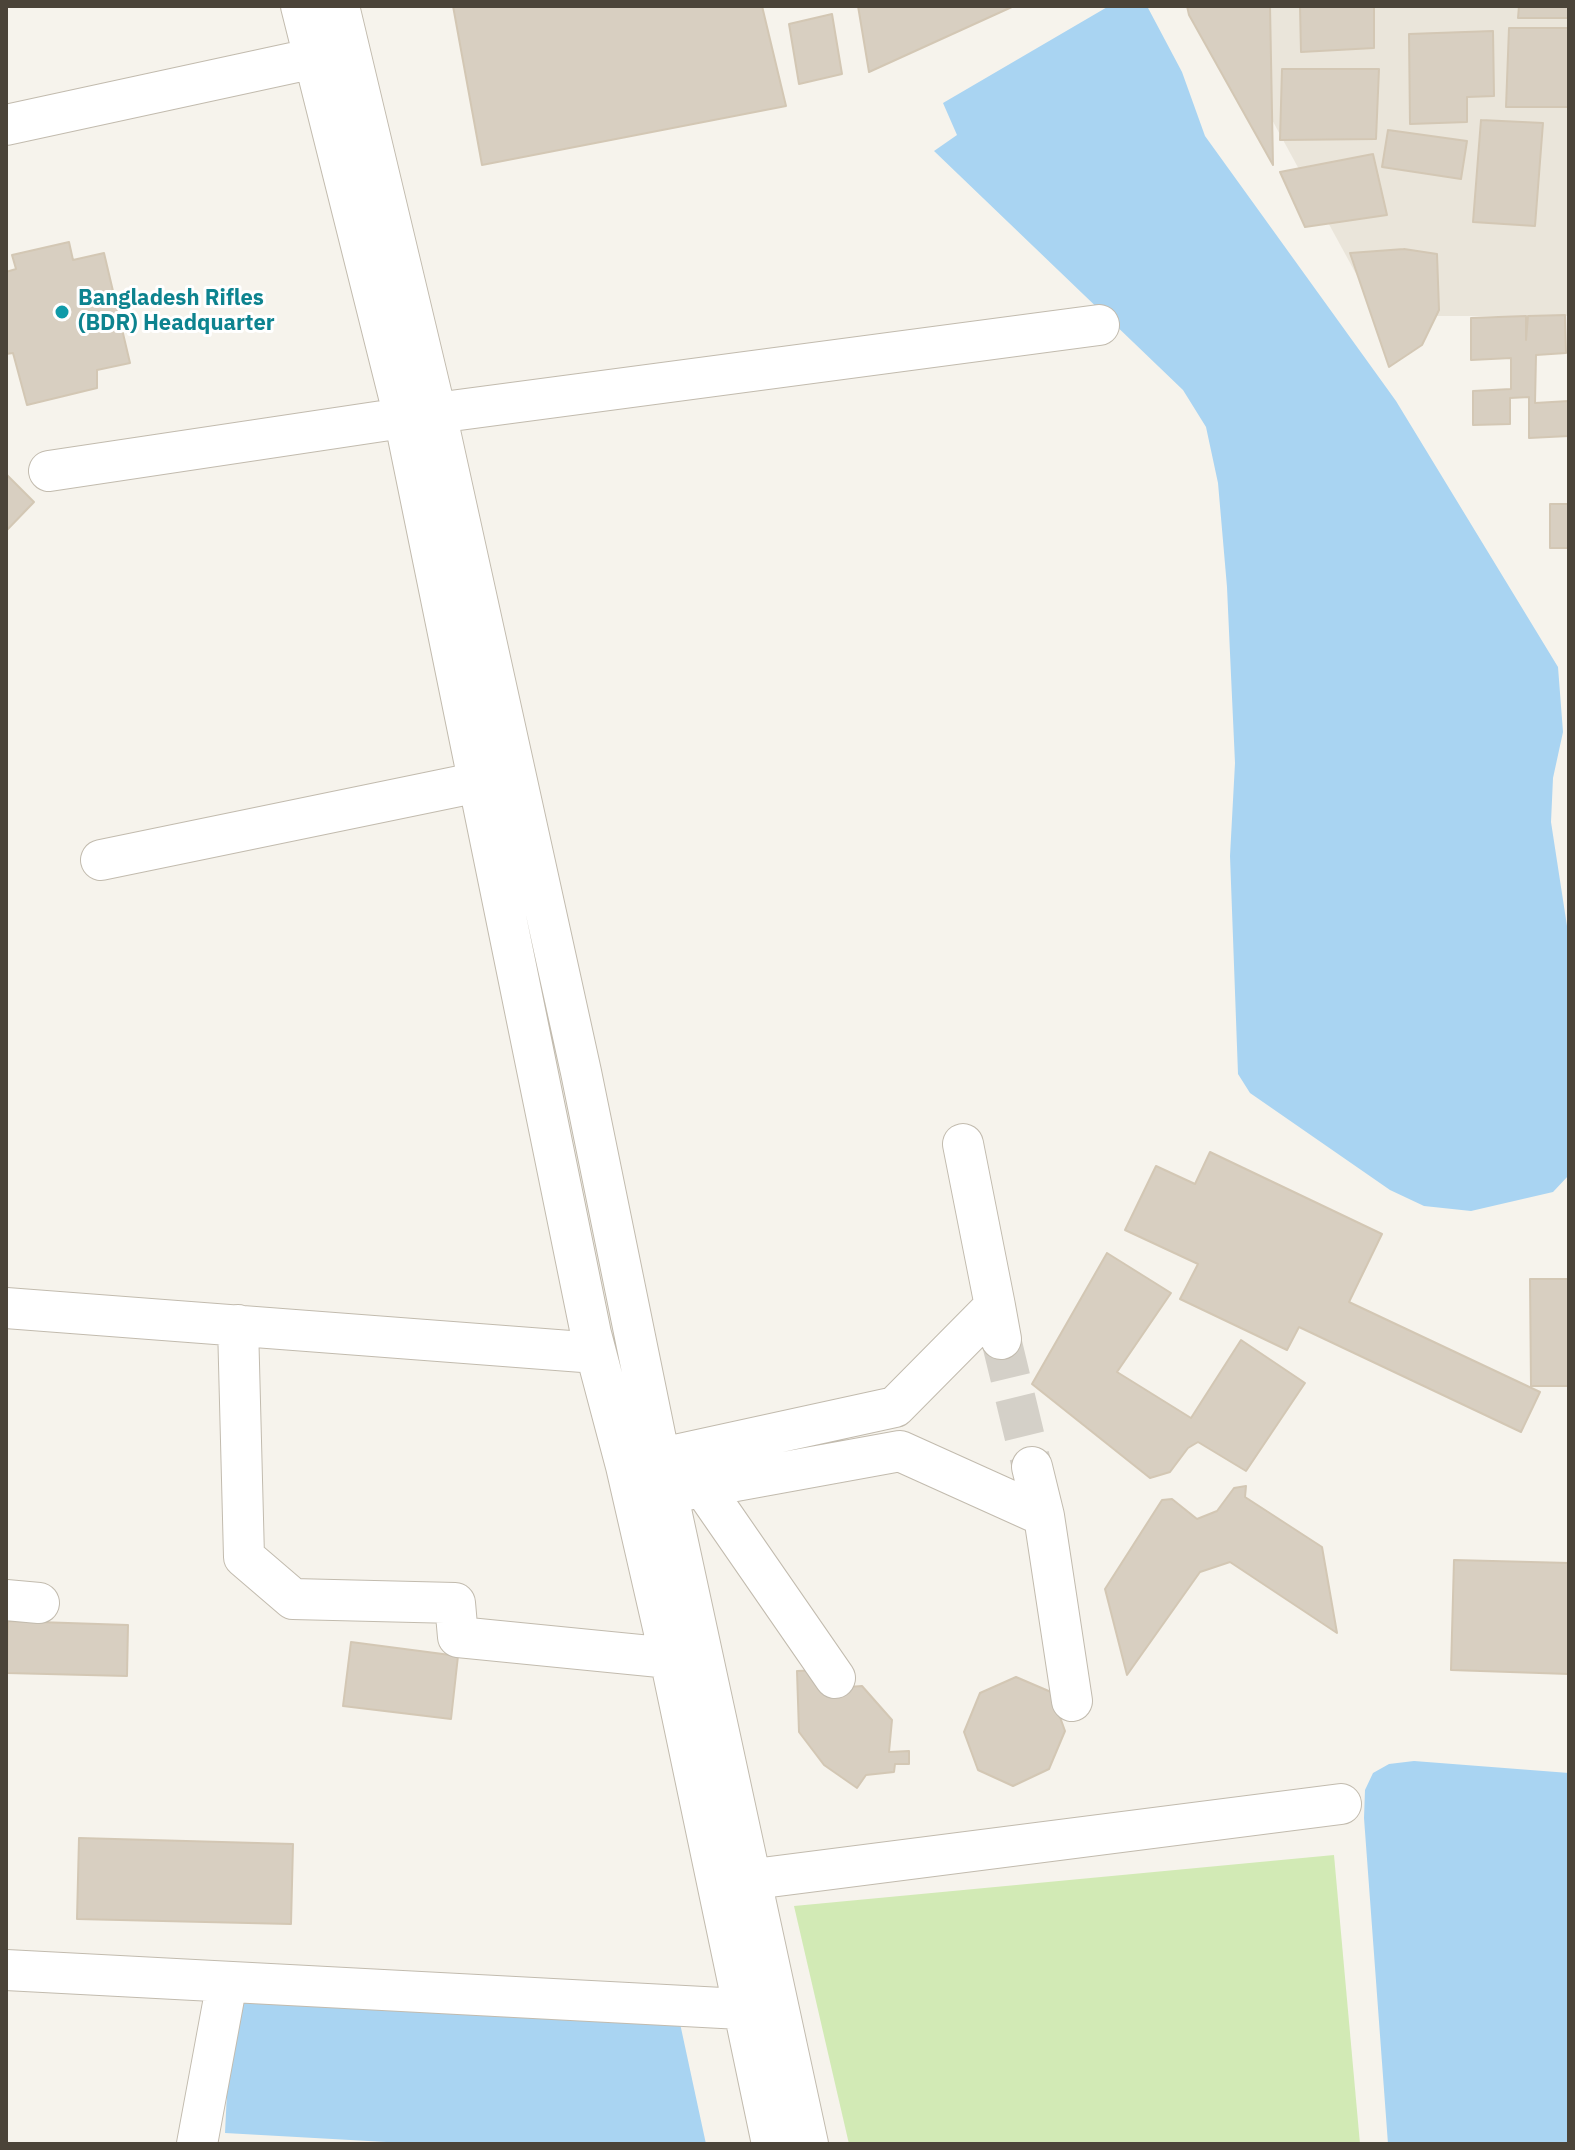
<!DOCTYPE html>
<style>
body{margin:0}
#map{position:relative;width:1575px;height:2150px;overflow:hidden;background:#f6f3ec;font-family:"IBM Plex Sans",sans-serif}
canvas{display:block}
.frame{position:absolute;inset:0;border:8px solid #4b4439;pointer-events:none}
</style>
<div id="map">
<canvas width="1575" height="2150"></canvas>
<div class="frame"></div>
</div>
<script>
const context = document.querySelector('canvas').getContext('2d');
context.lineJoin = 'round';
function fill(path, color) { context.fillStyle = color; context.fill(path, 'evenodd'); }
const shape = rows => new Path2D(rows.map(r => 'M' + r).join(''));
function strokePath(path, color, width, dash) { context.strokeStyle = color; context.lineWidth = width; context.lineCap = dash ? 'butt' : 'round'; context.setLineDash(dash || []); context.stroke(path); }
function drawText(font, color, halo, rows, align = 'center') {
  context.font = font + ' "IBM Plex Sans",sans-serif'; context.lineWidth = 6; context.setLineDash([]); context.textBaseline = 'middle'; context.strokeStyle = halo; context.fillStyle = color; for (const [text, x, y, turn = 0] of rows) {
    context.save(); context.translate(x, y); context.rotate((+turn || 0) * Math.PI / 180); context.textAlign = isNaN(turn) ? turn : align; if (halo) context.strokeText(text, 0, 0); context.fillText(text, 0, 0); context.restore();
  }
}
fill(shape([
 [1210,6,1569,6,1569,316,1379,316]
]), '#eae5da');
fill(shape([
 [1334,1855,1360,2144,849,2144,794,1906]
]), '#d2eab5');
fill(shape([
 [1109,6,1147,6,1182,72,1205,136,1396,401,1558,667,1563,732,1553,778,1551,822,1569,939,1569,1175,1553,1192,1471,1211,1424,1206,1390,1190,1250,1093,1238,1074,1230,856,1235,763,1227,587,1218,483,1206,427,1183,390,934,151,957,135,943,103],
 [1414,1761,1569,1773,1569,2144,1388,2144,1364,1818,1365,1790,1373,1773,1389,1764],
 [232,1991,678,2014,706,2144,422,2144,225,2133]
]), '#a9d4f2');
const building = shape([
 [453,6,762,6,786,106,482,165,453,6],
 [858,6,1014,6,869,72,858,6],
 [1187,6,1270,6,1273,165,1189,15,1187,6],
 [1300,6,1374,6,1374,48,1301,52,1300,6],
 [1519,6,1569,6,1569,18,1518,18,1519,6],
 [832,14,842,74,799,84,789,24,832,14],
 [1509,28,1569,28,1569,107,1506,107,1509,28],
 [1493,31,1494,96,1467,97,1467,122,1410,124,1409,34,1493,31],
 [1282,69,1379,69,1376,139,1280,140,1282,69],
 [1481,120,1543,123,1535,226,1473,222,1481,120],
 [1388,130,1467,141,1461,179,1382,167,1388,130],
 [1373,154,1387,215,1305,227,1280,172,1373,154],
 [69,242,73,260,104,253,130,363,97,370,97,388,27,405,13,353,6,354,6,272,16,269,12,255,69,242],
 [1404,249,1437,254,1439,310,1422,345,1389,367,1350,253,1404,249],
 [1565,315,1566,353,1536,355,1535,403,1569,401,1569,436,1529,438,1529,397,1510,398,1510,424,1473,425,1473,391,1511,389,1511,358,1471,360,1471,318,1526,316,1526,340,1528,316,1565,315],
 [6,474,34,502,6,531,6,474],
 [1550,504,1569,504,1569,548,1550,548,1550,504],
 [1210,1152,1382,1234,1349,1302,1540,1392,1521,1432,1299,1327,1287,1350,1180,1299,1198,1264,1125,1230,1156,1166,1195,1184,1210,1152],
 [1107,1253,1171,1293,1117,1372,1191,1418,1241,1340,1305,1383,1246,1471,1198,1442,1188,1448,1170,1472,1150,1478,1032,1384,1107,1253],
 [1530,1279,1569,1279,1569,1386,1531,1386,1530,1279],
 [1246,1486,1245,1497,1322,1547,1337,1633,1230,1562,1200,1572,1127,1675,1105,1589,1162,1500,1172,1499,1197,1519,1217,1511,1234,1488,1246,1486],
 [1454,1560,1569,1563,1569,1674,1451,1670,1454,1560],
 [8,1621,128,1625,127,1676,7,1673,8,1621],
 [351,1642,458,1656,451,1719,343,1706,351,1642],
 [824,1670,821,1689,862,1686,892,1720,889,1752,909,1751,909,1764,895,1764,894,1772,866,1775,857,1788,824,1765,799,1732,797,1671,824,1670],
 [1016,1677,1051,1692,1065,1731,1049,1769,1013,1786,978,1770,964,1732,980,1693,1016,1677],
 [79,1838,293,1844,291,1924,77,1919,79,1838]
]);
fill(building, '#d8cfc1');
strokePath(building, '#d3c7b4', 2);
strokePath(shape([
 [1001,1339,1032,1467]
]), '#d4d0c8', 40, [40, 20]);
const minor = shape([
 [301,6,404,417,591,1334,626,1466,670,1658,772,2144],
 [339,6,436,413,581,1072,660,1459,808,2144],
 [6,125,338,53],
 [49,471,436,413,1099,325],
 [101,860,479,782],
 [963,1144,995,1306],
 [6,1308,596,1353],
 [238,1325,244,1557,293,1599,455,1603,458,1637,670,1658],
 [634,1464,895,1407,995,1306,1001,1339],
 [703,1487,835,1678],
 [642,1498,900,1451,1044,1516,1032,1467],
 [1044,1516,1072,1701],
 [6,1600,39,1603],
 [723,1883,1341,1804],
 [6,1970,741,2009],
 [197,2144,227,1982]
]);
strokePath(minor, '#c2bbae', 42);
strokePath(minor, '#fff', 40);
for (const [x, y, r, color] of [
 [62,312,8,"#0f9aa8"]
]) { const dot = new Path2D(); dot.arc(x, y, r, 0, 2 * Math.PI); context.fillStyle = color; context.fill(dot); strokePath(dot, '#fff', 3); }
drawText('bold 22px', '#0d838f', '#fff', [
 ["Bangladesh Rifles",78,299],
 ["(BDR) Headquarter",78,324]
], 'left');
</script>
